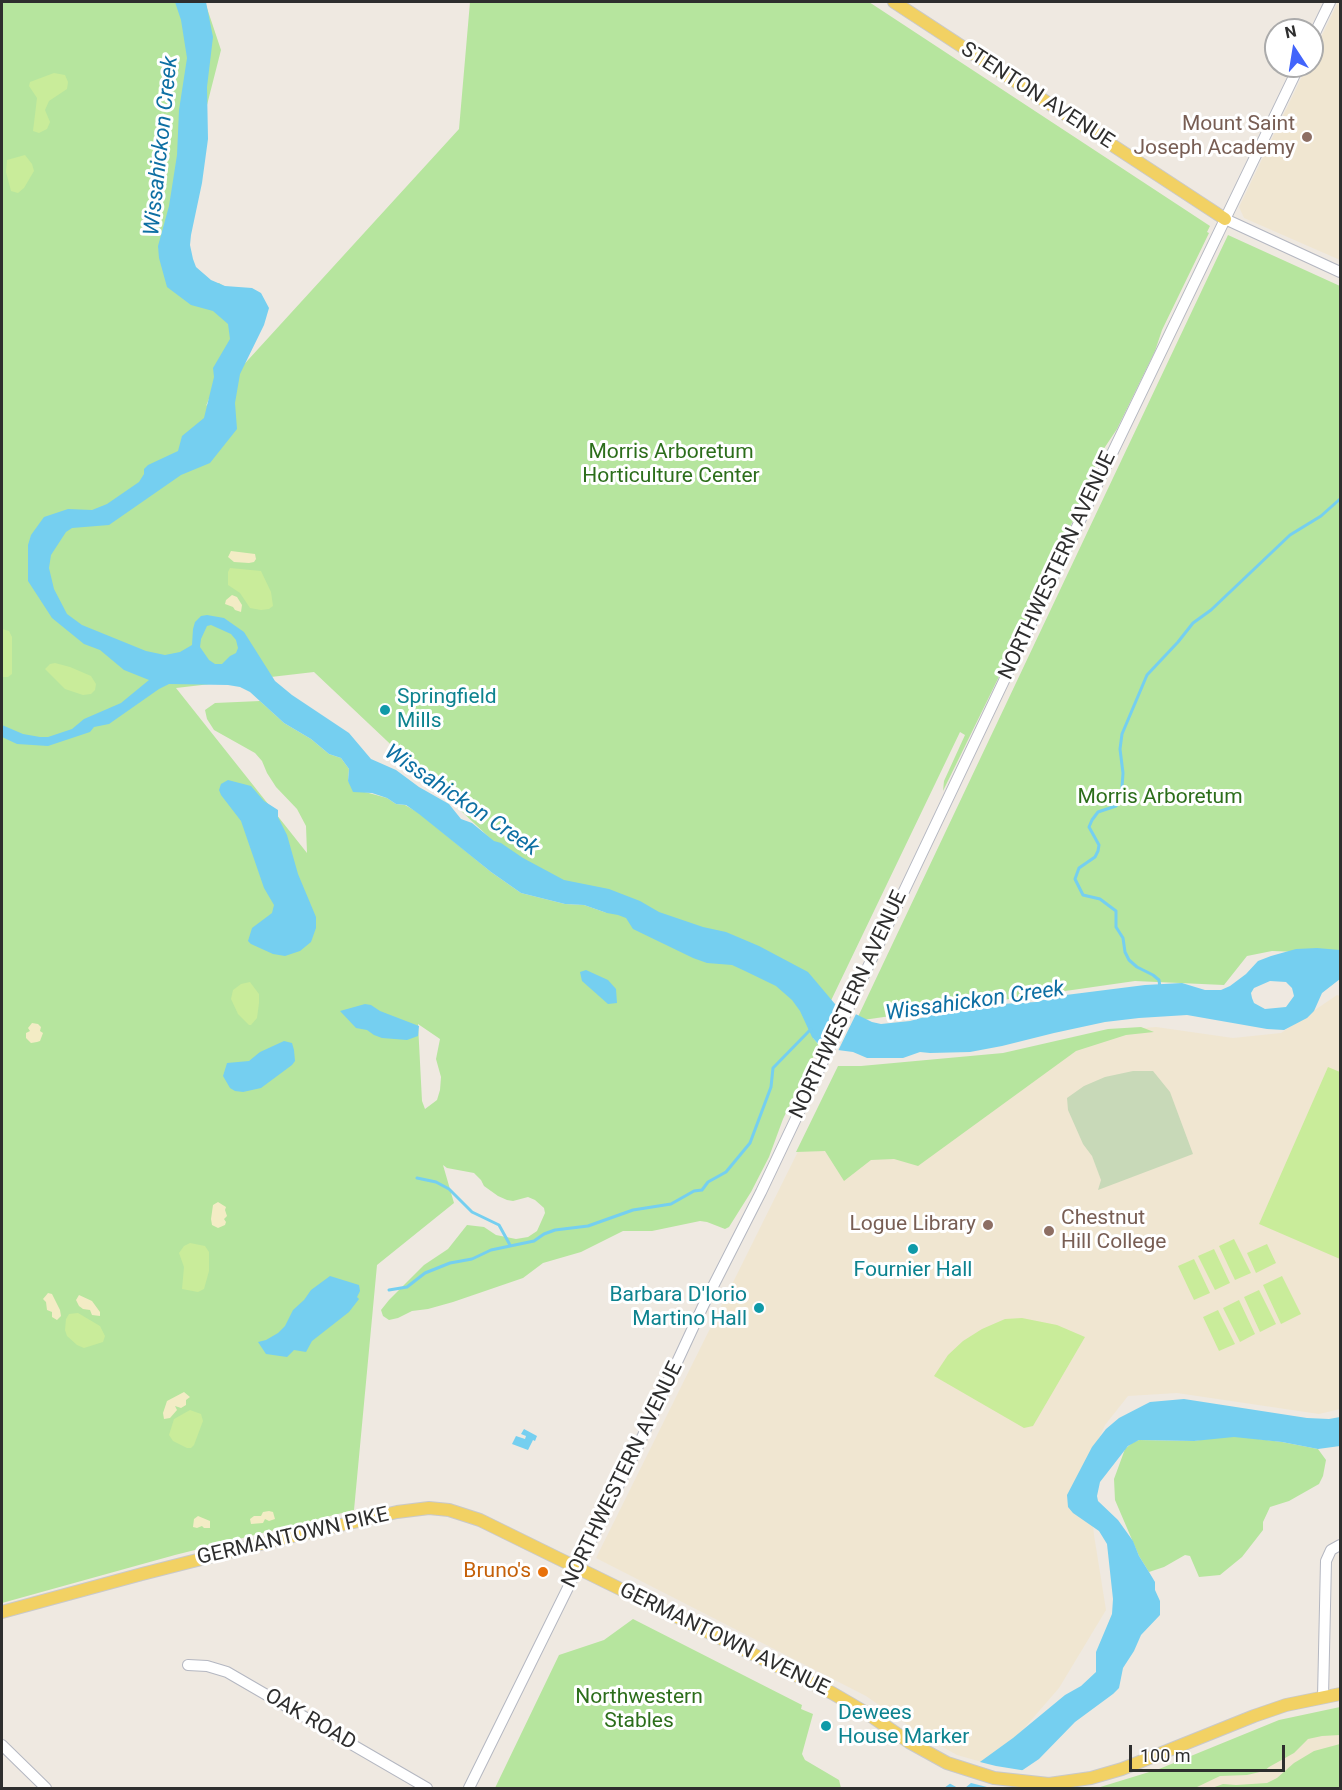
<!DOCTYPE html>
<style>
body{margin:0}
#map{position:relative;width:1342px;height:1790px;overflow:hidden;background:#efe9e1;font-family:Roboto,sans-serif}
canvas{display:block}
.frame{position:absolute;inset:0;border:3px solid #2e2e2e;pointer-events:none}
.north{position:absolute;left:1264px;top:18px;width:60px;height:60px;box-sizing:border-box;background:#fff;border:2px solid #ababab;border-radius:50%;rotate:348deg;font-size:16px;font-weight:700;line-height:24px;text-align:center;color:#2e2e2e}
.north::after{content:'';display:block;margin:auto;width:21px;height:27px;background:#4264fb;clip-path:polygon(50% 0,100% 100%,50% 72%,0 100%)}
.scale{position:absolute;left:1129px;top:1745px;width:156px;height:27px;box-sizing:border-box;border:3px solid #2e2e2e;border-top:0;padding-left:8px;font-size:18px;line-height:21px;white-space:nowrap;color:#2e2e2e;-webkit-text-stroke:4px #fff;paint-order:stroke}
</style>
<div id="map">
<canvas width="1342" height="1790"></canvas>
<div class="frame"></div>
<div class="north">N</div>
<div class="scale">100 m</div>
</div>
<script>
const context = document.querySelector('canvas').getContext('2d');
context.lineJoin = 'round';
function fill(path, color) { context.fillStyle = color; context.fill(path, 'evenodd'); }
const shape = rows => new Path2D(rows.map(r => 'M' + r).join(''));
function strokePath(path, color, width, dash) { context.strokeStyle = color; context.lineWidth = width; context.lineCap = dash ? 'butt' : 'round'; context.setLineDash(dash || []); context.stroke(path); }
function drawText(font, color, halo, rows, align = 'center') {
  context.font = font + ' Roboto,sans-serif'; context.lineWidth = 6; context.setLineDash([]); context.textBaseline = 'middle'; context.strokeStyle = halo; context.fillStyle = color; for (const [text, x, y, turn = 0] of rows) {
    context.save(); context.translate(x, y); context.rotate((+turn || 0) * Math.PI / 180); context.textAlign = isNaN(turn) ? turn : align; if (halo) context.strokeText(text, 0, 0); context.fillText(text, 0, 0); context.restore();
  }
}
fill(shape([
 [1338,2,1340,2,1340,260,1244,218,1239,207,1307,66,1312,66,1312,56],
 [1337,995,1340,996,1340,1409,1319,1414,1177,1393,1128,1396,1105,1425,1087,1465,1094,1535,1106,1610,1059,1688,1020,1733,985,1763,957,1755,928,1739,866,1696,596,1558,839,1069,1002,1056,1119,1030,1156,1027,1233,1038,1281,1033],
 [1340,1712,1340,1788,1122,1788]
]), '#f0e6d1');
fill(shape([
 [2,2,205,2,221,50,168,258,188,284,219,283,249,303,206,406,459,129,470,2,869,2,1210,226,1207,232,1209,233,1162,330,1155,351,1117,429,1103,450,1091,475,1084,497,1029,616,1025,622,1019,626,1012,641,1012,650,943,791,944,781,965,735,960,732,813,1038,819,1045,783,1119,769,1157,751,1192,729,1227,725,1229,707,1222,700,1221,652,1231,623,1231,581,1252,543,1263,523,1278,453,1302,428,1309,412,1311,398,1318,389,1320,383,1316,381,1310,389,1300,424,1265,448,1249,467,1225,484,1227,496,1235,516,1239,528,1237,537,1231,545,1213,544,1208,535,1200,528,1197,513,1201,507,1200,498,1196,484,1186,481,1180,474,1173,447,1168,443,1165,454,1203,377,1265,354,1510,175,1555,2,1603],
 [314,672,530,876,607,913,584,905,565,904,521,893,491,872,419,813,405,805,396,804,387,798,365,792,348,781,349,769,341,758,329,754,311,739,284,723,260,701,215,703,205,710,207,719,214,730,255,753,262,761,267,773,276,787,297,809,306,826,307,853,176,688],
 [418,1024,440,1039,436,1059,441,1077,440,1090,437,1100,425,1109,422,1101],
 [1228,235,1340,286,1340,957,1327,953,1272,951,1247,956,1224,985,1135,981,856,1021],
 [1141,1027,1154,1032,1126,1035,1076,1051,918,1166,894,1159,871,1160,844,1181,825,1151,796,1152,838,1066,861,1066,1003,1053,1108,1029],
 [1218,1437,1243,1437,1282,1442,1318,1449,1326,1460,1323,1476,1319,1484,1289,1501,1270,1507,1263,1522,1263,1530,1242,1557,1220,1575,1199,1577,1190,1556,1185,1555,1164,1567,1149,1572,1139,1556,1115,1500,1114,1479,1125,1449,1132,1443,1139,1440,1194,1441],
 [633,1619,802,1705,801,1709,813,1714,802,1754,805,1760,839,1780,841,1788,495,1788,559,1655,604,1640],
 [1340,1707,1340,1735,1322,1736,1308,1739,1294,1753,1269,1767,1264,1771,1247,1775,1220,1776,1195,1788,1097,1788,1159,1769,1279,1720],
 [1340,1744,1340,1788,1212,1788,1223,1784,1236,1785,1267,1783,1277,1778,1294,1763,1314,1751]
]), '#b6e59e');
fill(shape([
 [231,551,255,554,256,559,254,562,249,563,234,562,228,557],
 [232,595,237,597,242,605,241,612,235,610,233,607,225,604,226,600],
 [32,1023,38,1024,41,1027,40,1031,43,1033,40,1041,37,1042,31,1043,26,1038,26,1033,30,1031,28,1028],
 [218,1202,226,1207,225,1210,227,1216,224,1219,226,1222,225,1225,218,1228,212,1225,211,1219,213,1205],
 [48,1293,52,1294,60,1310,61,1316,57,1320,52,1317,52,1312,47,1310,46,1302,43,1299],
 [79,1295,92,1301,100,1312,100,1316,92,1315,90,1310,83,1309,79,1306,76,1300],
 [184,1392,190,1397,186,1400,186,1405,181,1408,175,1406,177,1410,170,1418,164,1419,163,1413,167,1401],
 [269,1511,273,1512,275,1519,269,1521,265,1519,263,1523,251,1524,250,1519,254,1516,261,1516,263,1512],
 [198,1516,210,1521,210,1528,204,1528,202,1526,197,1528,193,1527,194,1519]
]), '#f3ecc5');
fill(shape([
 [1133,1071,1153,1071,1170,1092,1193,1154,1098,1190,1101,1180,1092,1156,1083,1144,1068,1110,1067,1098,1084,1086,1105,1077]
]), '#c8d9b8');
fill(shape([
 [54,73,65,75,68,82,67,89,49,101,45,110,50,122,47,129,39,133,33,131,37,98,29,86,30,82],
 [25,155,32,164,34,171,24,188,18,193,11,191,6,172,7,160],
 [230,568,261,571,271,592,273,606,269,609,261,610,250,608,240,593,228,585,228,572],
 [2,629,9,631,12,637,12,674,8,677,2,677],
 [55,663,70,667,91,676,96,684,95,690,91,694,83,695,65,689,45,669,50,664],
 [250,982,259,994,259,1003,257,1018,251,1025,249,1025,238,1014,231,999,233,990,241,984],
 [1328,1067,1340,1072,1340,1259,1259,1224],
 [1234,1239,1251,1273,1235,1280,1219,1246],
 [190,1243,205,1246,209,1252,209,1271,204,1289,198,1292,182,1289,184,1267,179,1253,184,1246],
 [1267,1244,1276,1263,1256,1273,1247,1253],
 [1214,1249,1230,1283,1215,1290,1198,1256],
 [1194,1259,1210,1293,1194,1300,1178,1266],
 [1282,1276,1301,1314,1281,1324,1263,1285],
 [1259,1290,1276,1324,1260,1332,1244,1297],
 [1239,1300,1255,1334,1240,1342,1223,1308],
 [1218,1310,1235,1344,1219,1351,1203,1317],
 [78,1313,100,1326,105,1336,103,1342,84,1348,77,1345,67,1336,65,1330,66,1319,69,1314],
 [1022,1318,1057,1325,1085,1337,1033,1426,1024,1428,934,1376,948,1355,963,1341,982,1329,1005,1319],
 [190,1410,201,1414,203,1421,194,1445,191,1448,187,1448,173,1441,169,1435,174,1419]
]), '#c9ec9a');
fill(shape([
 [175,2,206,2,213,37,207,87,208,139,202,183,191,235,190,245,193,259,196,267,211,280,225,286,252,288,261,293,269,308,264,325,240,374,235,403,237,429,210,463,181,475,109,525,72,528,66,532,51,555,49,568,54,589,67,614,82,625,146,651,165,655,180,652,192,645,193,629,195,622,201,616,207,615,224,618,244,632,275,681,292,695,349,733,371,759,396,770,419,787,449,804,461,819,472,823,494,841,501,843,523,858,564,880,609,889,640,901,659,912,703,927,726,932,759,946,808,972,835,1004,872,1022,881,1024,910,1021,965,1006,1036,1002,1058,996,1145,985,1182,983,1205,990,1221,990,1230,986,1246,974,1258,961,1271,956,1296,949,1317,948,1340,950,1340,979,1322,993,1314,1011,1307,1018,1284,1030,1267,1029,1187,1015,1139,1018,1105,1022,1054,1033,1002,1046,970,1052,930,1053,920,1052,903,1058,867,1058,853,1052,830,1049,819,1045,812,1037,800,1011,792,1000,776,986,745,971,732,965,707,963,693,958,633,929,626,918,618,915,607,913,584,905,565,904,521,893,491,872,419,814,406,805,396,804,387,798,372,793,353,792,348,781,349,769,341,758,329,754,311,739,284,723,250,692,240,687,228,685,169,684,159,689,109,724,94,727,90,732,48,746,17,744,2,737,2,725,23,734,40,737,48,737,72,729,84,719,121,703,149,680,124,670,100,650,84,644,52,618,28,581,28,545,31,535,44,517,68,509,92,510,107,504,139,482,144,474,144,469,148,465,178,451,182,436,204,418,214,377,213,368,230,339,228,324,213,311,191,305,167,287,159,258,158,246,169,206,177,155,179,110,187,58,181,20],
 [211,625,231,634,236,640,238,648,236,653,230,656,222,664,215,664,209,660,200,647,201,639,207,626],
 [1270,981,1286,982,1292,988,1294,996,1286,1007,1265,1009,1254,1003,1252,998,1251,993,1254,988],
 [228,780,251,786,264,801,278,810,278,817,287,835,298,874,316,917,316,928,311,942,300,951,285,956,273,954,251,944,248,941,252,928,272,913,274,905,264,888,241,821,221,795,219,790,221,784],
 [586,970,608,980,616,989,617,1003,608,1004,582,981,580,972],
 [365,1004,371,1005,380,1011,419,1026,418,1036,407,1040,382,1038,374,1035,367,1030,356,1028,340,1011],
 [284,1041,292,1043,294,1050,295,1061,292,1065,261,1088,243,1092,235,1091,230,1088,223,1076,227,1063,249,1061,260,1052],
 [330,1276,359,1285,360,1291,357,1297,359,1299,349,1312,312,1341,306,1352,294,1350,287,1357,266,1354,258,1342,266,1340,278,1333,285,1326,293,1310,304,1300,311,1290],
 [1184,1399,1307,1418,1329,1419,1340,1417,1340,1446,1318,1449,1282,1442,1234,1437,1194,1441,1139,1440,1128,1446,1100,1482,1097,1496,1098,1501,1118,1520,1133,1541,1139,1556,1149,1572,1155,1582,1155,1590,1160,1601,1160,1615,1141,1635,1134,1651,1123,1668,1119,1688,1113,1694,1075,1722,1039,1759,996,1788,944,1788,1013,1738,1065,1695,1081,1686,1096,1672,1096,1652,1112,1614,1113,1599,1107,1544,1099,1531,1073,1513,1068,1507,1067,1495,1092,1447,1106,1429,1119,1418,1150,1402],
 [524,1429,537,1436,535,1441,533,1440,528,1450,512,1444,516,1436,525,1439,526,1436,521,1434]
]), '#75cff0');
fill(shape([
 [839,1002,857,1012,837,1053,818,1048],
 [976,1761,996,1766,1027,1771,1001,1788,991,1788,971,1783,965,1788,958,1788,947,1782]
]), '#efe9e1');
strokePath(shape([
 [1160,988,1159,980,1153,975,1137,967,1129,960,1125,952,1123,938,1116,927,1116,911,1100,899,1083,895,1075,879,1079,868,1095,857,1098,851,1099,845,1089,827,1092,820,1098,812,1116,806,1121,801,1123,773,1120,749,1122,734,1147,675,1178,642,1193,623,1211,610,1290,535,1321,516,1340,499],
 [417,1178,436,1182,449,1189,472,1212,499,1225,510,1245],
 [389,1290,407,1287,425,1273,450,1263,472,1259,491,1250,534,1241,544,1234,555,1230,588,1226,633,1210,671,1204,694,1191,702,1190,708,1182,726,1172,750,1143,771,1087,773,1068,811,1029]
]), '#75cff0', 3);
const minor = shape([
 [1312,39,1330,2],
 [1225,219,1340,272],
 [188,1665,207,1666,227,1672,427,1788],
 [1323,1697,1326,1561,1331,1550,1340,1545],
 [2,1745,46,1788],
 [469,1788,639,1444,704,1304,761,1192,1106,466,1299,66]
]);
const major = shape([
 [894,2,1225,219],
 [2,1612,142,1574,280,1539,397,1512,429,1508,449,1510,480,1520,832,1693,868,1714,909,1742,947,1763,994,1778,1049,1784,1091,1778,1122,1769,1254,1716,1286,1705,1340,1694]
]);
strokePath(minor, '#b4b7c1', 12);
strokePath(major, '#c9c9c9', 14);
strokePath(minor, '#fff', 10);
strokePath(major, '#f2d163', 12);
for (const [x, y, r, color] of [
 [1307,137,6,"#8d6e63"],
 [385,710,6,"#0f9aa8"],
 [988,1225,6,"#8d6e63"],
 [1049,1231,6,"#8d6e63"],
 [913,1249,6,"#0f9aa8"],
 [759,1308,6,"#0f9aa8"],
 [543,1572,6,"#e8710a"],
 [826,1726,6,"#0f9aa8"]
]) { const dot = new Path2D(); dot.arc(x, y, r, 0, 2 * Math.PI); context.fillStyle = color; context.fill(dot); strokePath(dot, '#fff', 2); }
drawText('21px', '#2e2e2e', '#fff', [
 ["STENTON AVENUE",1037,96,33],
 ["NORTHWESTERN AVENUE",1058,566,-65],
 ["NORTHWESTERN AVENUE",849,1005,-65],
 ["NORTHWESTERN AVENUE",623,1475,-64],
 ["GERMANTOWN PIKE",293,1537,-13],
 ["GERMANTOWN AVENUE",724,1640,26],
 ["OAK ROAD",310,1720,30]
]);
drawText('21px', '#785e54', '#fff', [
 ["Mount Saint",1295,125],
 ["Joseph Academy",1295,149],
 ["Chestnut",1061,1219,"left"],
 ["Hill College",1061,1243,"left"],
 ["Logue Library",976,1225]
], 'right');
drawText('21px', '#2c6e1b', '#fff', [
 ["Morris Arboretum",671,453],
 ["Horticulture Center",671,477],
 ["Morris Arboretum",1160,798],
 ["Northwestern",639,1698],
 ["Stables",639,1722]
]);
drawText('21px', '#0d838f', '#fff', [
 ["Springfield",397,698],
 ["Mills",397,722],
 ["Fournier Hall",913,1271,"center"],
 ["Barbara D'Iorio",747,1296,"right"],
 ["Martino Hall",747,1320,"right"],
 ["Dewees",838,1714],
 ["House Marker",838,1738]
], 'left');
drawText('21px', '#c56008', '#fff', [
 ["Bruno's",531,1572]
], 'right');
drawText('italic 22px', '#0d6fa3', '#fff', [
 ["Wissahickon Creek",162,146,-84],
 ["Wissahickon Creek",461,801,34],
 ["Wissahickon Creek",975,1002,-8]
]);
</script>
